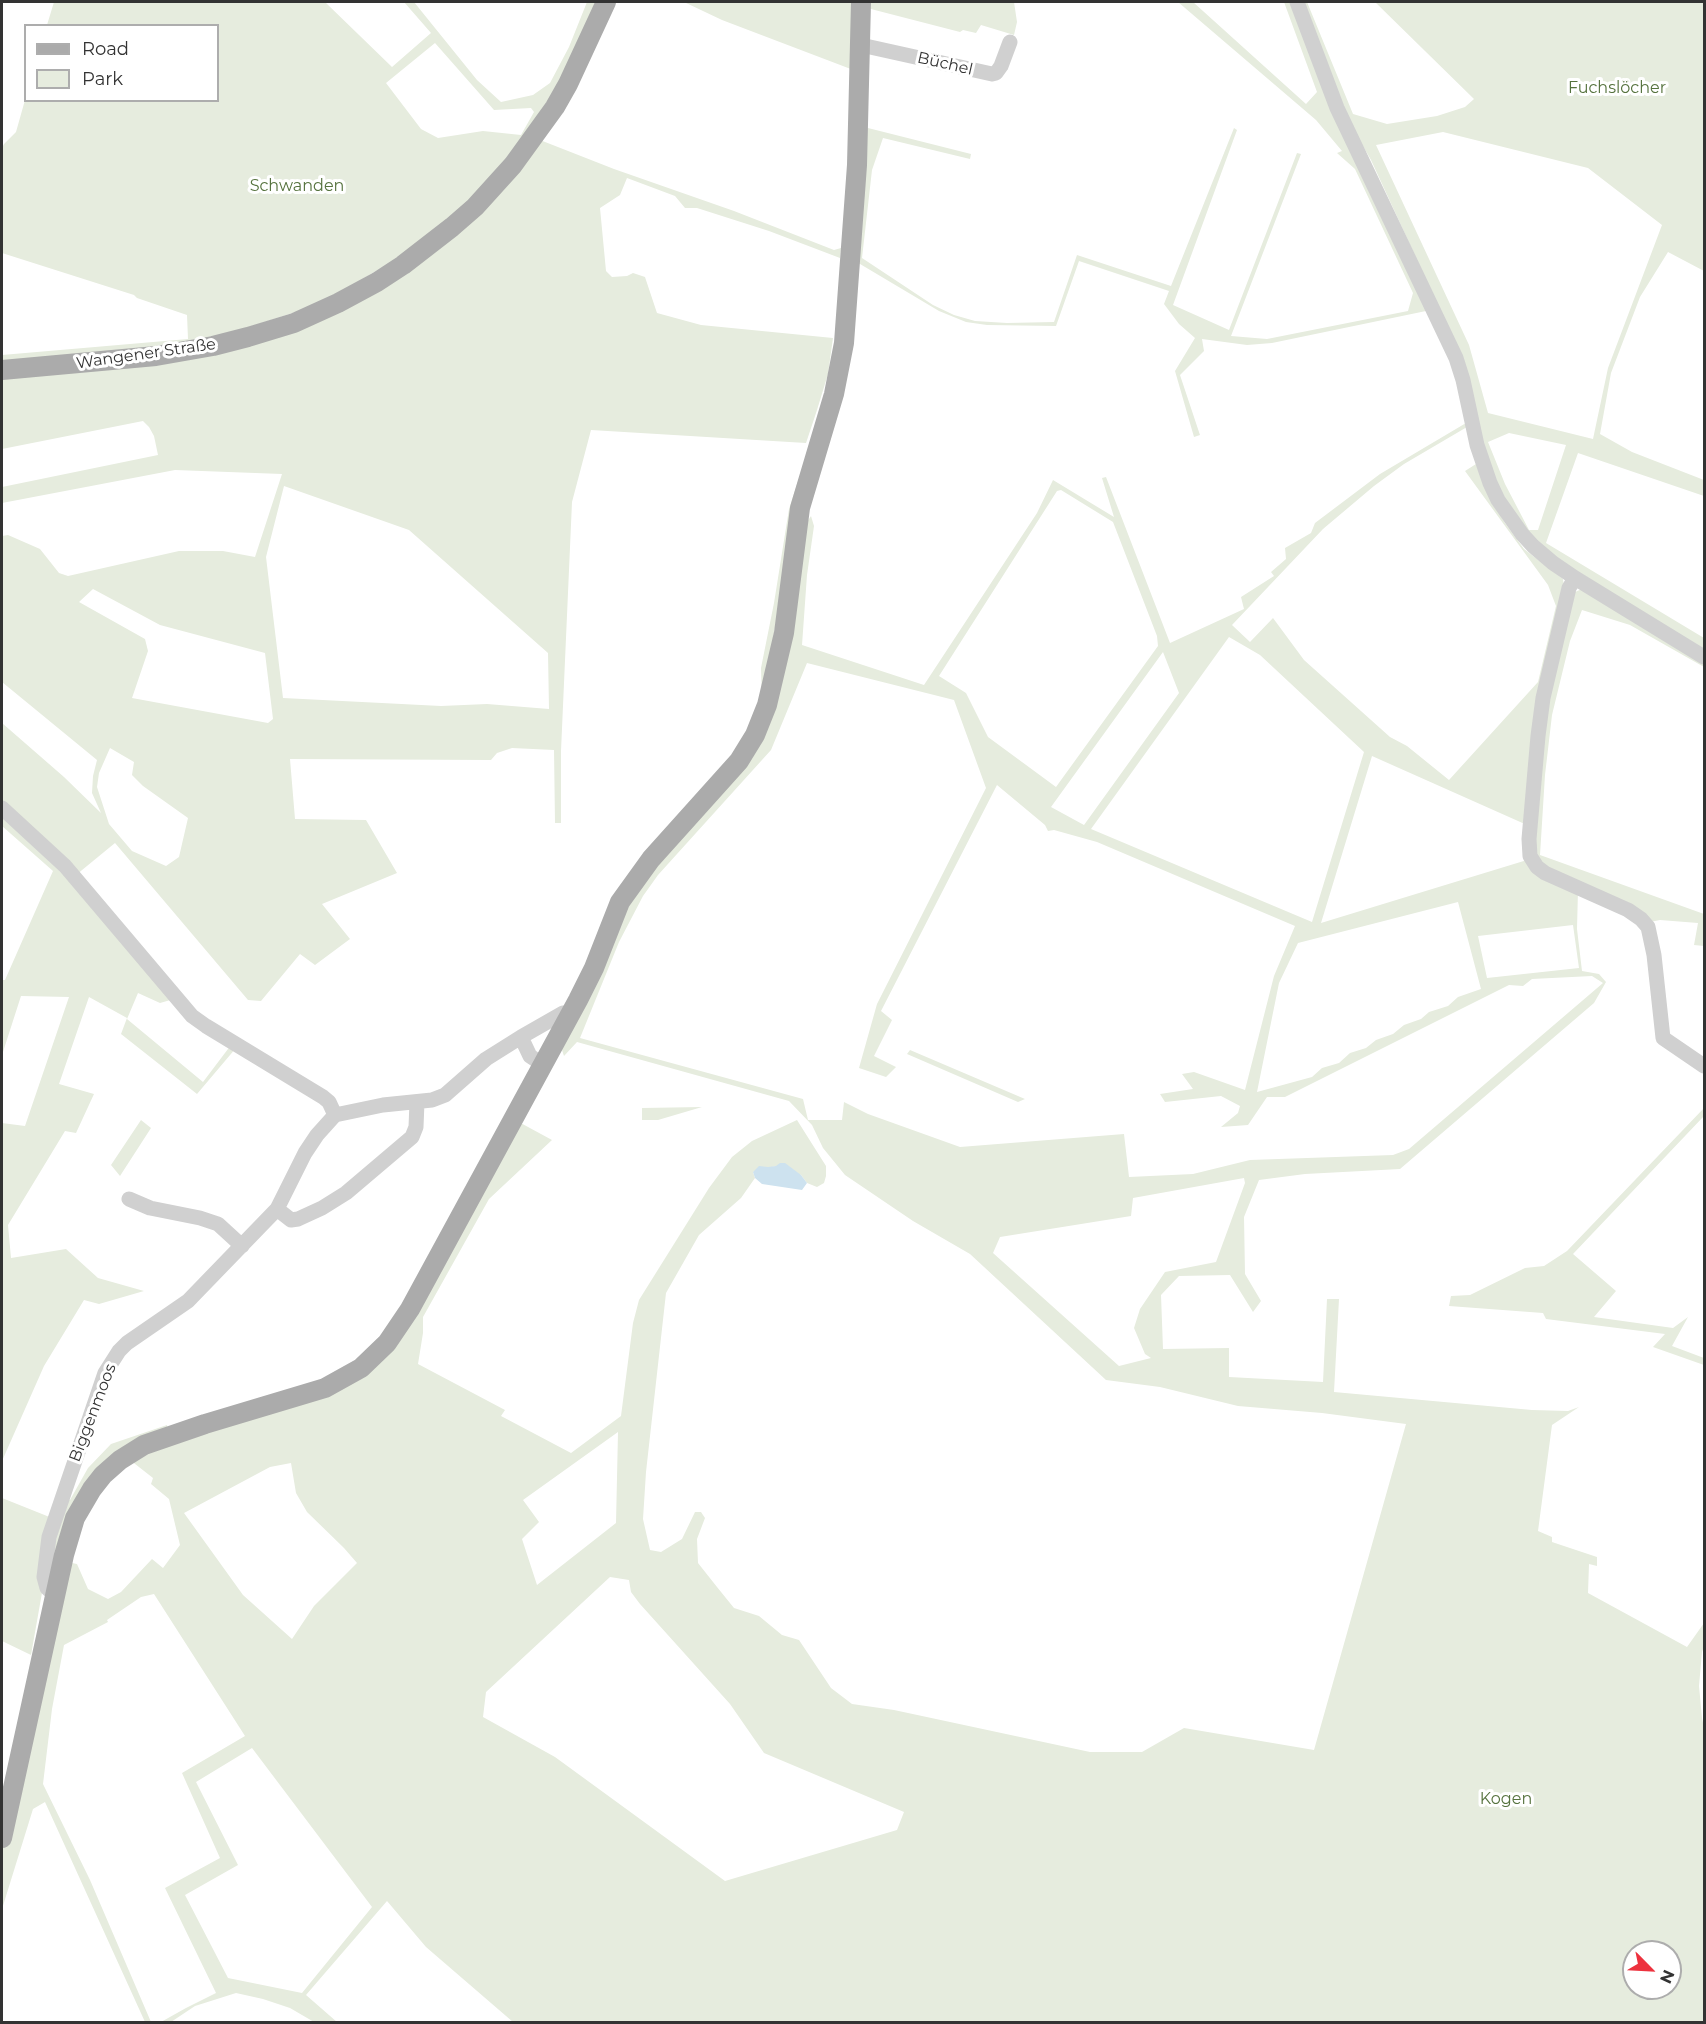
<!DOCTYPE html>
<meta charset="utf-8">
<style>
body{margin:0}
#map{position:relative;width:1706px;height:2024px;overflow:hidden;background:#fff;font-family:Montserrat,sans-serif}
canvas{display:block}
.frame{position:absolute;inset:0;border:3px solid #333;pointer-events:none}
.legend{position:absolute;left:24px;top:24px;width:195px;height:78px;box-sizing:border-box;background:#fff;border:2px solid #adadad;margin:0;padding:8px 10px;list-style:none;font-size:18px;color:#333}
.legend li{display:flex;align-items:center;gap:12px;height:30px}
.legend b{width:30px;border:2px solid #adadad}
.north{position:absolute;left:1622px;top:1940px;width:60px;height:60px;box-sizing:border-box;background:#fff;border:2px solid #adadad;border-radius:50%;rotate:114deg;font-size:16px;font-weight:700;line-height:24px;text-align:center;color:#333}
.north::after{content:'';display:block;margin:auto;width:21px;height:27px;background:#ed323e;clip-path:polygon(50% 0,100% 100%,50% 72%,0 100%)}
</style>
<div id="map">
<canvas width="1706" height="2024"></canvas>
<div class="frame"></div>
<ul class="legend">
<li><b style="height:8px;background:#ababab"></b>Road</li>
<li><b style="height:16px;background:#e6ecde"></b>Park</li>
</ul>
<div class="north">N</div>
</div>
<script>
const context = document.querySelector('canvas').getContext('2d');
context.lineJoin = 'round';
function fill(path, color) { context.fillStyle = color; context.fill(path, 'evenodd'); }
const shape = rows => new Path2D(rows.map(r => 'M' + r).join(''));
function strokePath(path, color, width, dash) { context.strokeStyle = color; context.lineWidth = width; context.lineCap = dash ? 'butt' : 'round'; context.setLineDash(dash || []); context.stroke(path); }
function drawText(font, color, halo, rows, align = 'center') {
  context.font = font + ' Montserrat,sans-serif'; context.lineWidth = 6; context.setLineDash([]); context.textBaseline = 'middle'; context.strokeStyle = halo; context.fillStyle = color; for (const [text, x, y, turn = 0] of rows) {
    context.save(); context.translate(x, y); context.rotate((+turn || 0) * Math.PI / 180); context.textAlign = isNaN(turn) ? turn : align; if (halo) context.strokeText(text, 0, 0); context.fillText(text, 0, 0); context.restore();
  }
}
fill(shape([
 [54,2,325,2,392,67,431,33,404,2,414,2,477,80,501,102,533,95,550,83,569,47,587,2,601,2,558,90,489,183,426,241,321,304,189,346,2,365,2,355,188,339,187,315,137,298,134,295,2,253,2,148,4,144,16,132,25,100,218,100,218,26,47,25],
 [435,43,494,110,531,108,534,112,521,135,483,131,438,138,421,129,386,83],
 [684,2,857,2,856,71,722,20],
 [866,2,1014,2,1017,22,1014,35,981,25,976,33,963,30,960,32,867,8],
 [1178,2,1193,2,1306,104,1317,92,1284,2,1292,2,1426,311,1272,343,1247,345,1202,339,1204,351,1180,375,1200,435,1194,437,1175,371,1195,338,1179,324,1164,304,1169,291,1079,261,1056,326,987,325,966,322,939,311,855,261,864,127,971,154,970,159,883,138,872,170,862,258,933,305,954,315,975,321,1007,323,1054,322,1077,255,1171,286,1234,128,1237,130,1173,305,1229,330,1297,153,1301,154,1231,336,1267,339,1408,311,1413,293,1355,169,1337,153,1342,151,1316,120],
 [1303,2,1307,2,1353,114,1387,124,1437,116,1465,107,1474,99,1375,2,1704,2,1704,271,1668,252,1640,297,1611,373,1600,434,1632,452,1704,480,1704,496,1578,453,1546,543,1704,638,1704,653,1586,582,1534,540,1508,506,1497,483,1424,275,1371,160,1349,122],
 [1443,132,1588,168,1662,225,1608,368,1593,439,1488,413,1469,345,1376,145],
 [1509,433,1566,445,1538,530,1529,530,1505,484,1488,442],
 [540,140,614,169,734,211,834,250,841,248,840,258,769,231,697,208,685,208,675,196,627,178,620,195,600,208,606,271,612,277,627,276,633,273,645,277,657,313,701,325,833,338,828,374,817,410,806,443,591,430,572,502,561,751,561,823,555,823,554,750,512,748,497,753,491,760,290,759,295,819,366,820,397,873,322,904,350,939,315,965,300,954,261,1001,248,1000,115,843,76,875,2,806,2,723,64,777,101,813,92,793,93,776,97,760,2,682,2,536,8,535,40,549,59,573,68,576,179,551,223,551,255,557,282,474,175,470,2,503,2,487,158,455,154,436,149,427,143,421,2,449,2,376,138,365,356,302],
 [284,486,409,530,548,653,549,709,487,704,441,706,283,698,266,557],
 [93,589,160,625,265,653,273,719,268,723,132,698,148,651,145,639,79,602],
 [110,748,134,762,132,775,143,786,188,818,179,857,166,866,132,851,109,824,97,787,99,773],
 [1466,423,1467,427,1404,464,1374,486,1323,529,1232,625,1250,642,1273,618,1304,660,1390,737,1407,746,1449,780,1538,682,1556,606,1548,585,1465,471,1476,464,1491,499,1505,523,1524,549,1563,579,1564,587,1527,825,1372,756,1321,923,1527,860,1578,890,1577,929,1582,971,1599,974,1606,982,1594,1003,1400,1169,1305,1174,1259,1180,1244,1217,1245,1274,1261,1301,1253,1312,1230,1275,1179,1276,1161,1295,1163,1349,1229,1348,1229,1377,1323,1382,1327,1299,1339,1299,1334,1392,1532,1410,1568,1411,1579,1407,1552,1425,1538,1531,1552,1537,1552,1542,1597,1557,1597,1566,1589,1564,1588,1593,1687,1647,1704,1623,1704,1646,1702,1652,1699,1686,1702,1718,1704,1728,1704,2022,513,2022,426,1947,387,1901,306,1995,337,2022,314,2022,290,2008,263,1999,236,1993,195,2006,171,2022,161,2022,186,2008,216,1993,165,1888,220,1858,182,1773,245,1736,154,1594,141,1597,107,1620,108,1622,64,1645,52,1709,43,1784,90,1880,151,2022,145,2022,45,1802,33,1809,2,1909,2,1852,15,1805,67,1562,77,1564,88,1589,108,1599,121,1592,152,1559,163,1568,180,1545,169,1499,151,1484,153,1478,130,1460,358,1378,517,1121,552,1140,489,1199,423,1317,423,1333,418,1364,505,1410,501,1416,571,1453,621,1416,633,1323,639,1300,709,1188,732,1157,752,1141,797,1120,826,1166,826,1176,824,1183,817,1187,807,1183,801,1175,776,1166,753,1172,755,1178,741,1198,699,1235,666,1293,646,1472,643,1519,650,1550,661,1552,682,1539,695,1512,701,1512,705,1518,697,1539,698,1563,717,1587,734,1608,759,1616,782,1635,799,1640,831,1688,852,1704,894,1710,1090,1752,1142,1752,1184,1728,1314,1750,1406,1424,1322,1413,1238,1406,1160,1387,1106,1380,970,1254,913,1221,845,1175,823,1148,812,1125,789,1101,577,1042,564,1056,562,1050,564,1039,629,900,749,757,805,525,811,516,814,526,807,575,802,645,924,685,1037,513,1053,480,1114,517,1102,478,1106,477,1170,643,1244,609,1241,597,1274,576,1271,572,1286,559,1285,548,1311,533,1315,523,1380,474],
 [1061,490,1113,522,1157,636,1158,646,1056,787,988,737,966,693,939,676,1057,491],
 [1229,637,1260,655,1364,752,1312,922,1091,829],
 [1163,652,1179,693,1084,825,1051,807],
 [807,663,954,700,986,788,877,1004,859,1068,886,1077,896,1067,874,1056,892,1020,881,1011,997,785,1045,825,1048,831,1054,830,1097,842,1295,926,1274,976,1245,1090,1194,1072,1182,1074,1193,1089,1160,1094,1165,1102,1221,1096,1240,1106,1238,1113,1221,1127,1248,1125,1267,1097,1285,1097,1509,985,1523,986,1532,979,1592,976,1603,983,1409,1149,1393,1155,1250,1160,1193,1174,1129,1177,1124,1134,960,1147,868,1114,844,1102,842,1120,808,1120,803,1099,580,1038,619,942,643,896,658,875,771,750],
 [1458,902,1481,989,1458,997,1448,1006,1429,1012,1421,1019,1404,1025,1393,1034,1376,1040,1366,1048,1350,1053,1339,1063,1322,1068,1312,1077,1257,1092,1279,983,1298,943],
 [1573,925,1579,968,1487,978,1478,936],
 [1244,1178,1245,1183,1216,1262,1165,1272,1140,1309,1134,1328,1145,1354,1151,1358,1119,1366,993,1253,1000,1237,1131,1216,1133,1198],
 [618,1432,616,1523,537,1585,522,1539,539,1522,523,1500],
 [291,1463,296,1493,307,1512,344,1548,357,1563,314,1606,292,1639,243,1595,184,1513,270,1467],
 [610,1577,629,1580,631,1592,640,1604,730,1704,764,1753,904,1812,897,1830,725,1881,555,1757,483,1717,486,1692],
 [252,1748,372,1907,302,1993,228,1978,185,1895,238,1865,196,1782],
 [1634,1952,1670,1952,1670,1988,1634,1988],
 [801,472,790,543,762,701,761,668,774,603,789,509],
 [1582,589,1704,663,1704,667,1630,625,1582,610,1570,641,1552,715,1545,775,1540,855,1704,914,1704,946,1694,945,1698,923,1660,920,1650,922,1562,880,1536,857,1534,851,1547,708,1575,592],
 [2,812,47,852,174,999,160,1003,138,993,127,1019,203,1082,231,1045,236,1048,197,1094,121,1034,127,1018,89,997,59,1084,94,1094,76,1133,65,1131,8,1225,11,1258,66,1249,98,1278,144,1291,99,1304,84,1300,44,1366,2,1461,2,1123,25,1126,69,997,21,996,2,1055,2,980,5,980,53,871,2,826],
 [910,1050,1025,1099,1018,1102,907,1054],
 [702,1107,658,1120,642,1120,642,1108],
 [1704,1108,1704,1116,1573,1254,1616,1291,1594,1317,1673,1328,1688,1317,1672,1346,1704,1358,1704,1365,1653,1347,1665,1334,1546,1319,1543,1313,1449,1306,1451,1296,1470,1295,1525,1268,1544,1266,1567,1251],
 [141,1120,151,1128,120,1176,111,1165],
 [167,1425,168,1431,142,1441,66,1530,47,1566,67,1500,70,1500,88,1468,111,1444],
 [2,1498,52,1518,43,1587,31,1655,2,1641]
]), '#e6ecde');
fill(shape([
 [780,1163,785,1163,801,1175,807,1183,802,1190,762,1184,755,1178,753,1172,759,1166,768,1167,776,1166]
]), '#cde2ef');
strokePath(shape([
 [1297,2,1337,108,1456,358,1463,380,1477,445,1490,483,1498,500,1522,534,1533,546,1553,563,1575,578,1704,657],
 [861,45,992,74,996,73,1001,66,1010,42],
 [1575,578,1569,588,1543,698,1538,736,1529,839,1530,856,1537,867,1545,873,1628,910,1641,919,1648,927,1654,955,1663,1038,1704,1066],
 [2,808,65,866,192,1016,206,1026,323,1097,329,1102,335,1115],
 [521,1037,530,1056,542,1064],
 [129,1199,150,1208,200,1218,218,1224,242,1246],
 [277,1209,291,1220,298,1219,322,1208,346,1193,412,1137,416,1127,417,1102],
 [56,1589,49,1590,47,1588,44,1577,49,1537,105,1373,119,1351,127,1343,188,1301,277,1209,305,1153,317,1135,335,1115,383,1105,432,1100,445,1095,486,1059,521,1037,563,1013,570,1014]
]), '#d0d0d0', 15);
strokePath(shape([
 [2,370,156,356,213,346,248,337,294,323,338,303,377,282,403,265,452,227,475,207,513,165,555,107,568,84,606,2],
 [2,1838,64,1555,75,1518,92,1489,103,1475,120,1460,144,1445,205,1424,325,1388,361,1368,387,1343,410,1309,578,1000,594,968,620,902,651,859,739,761,755,735,767,705,784,633,800,508,834,394,844,343,857,165,861,2]
]), '#ababab', 20);
drawText('16px', '#333', '#fff', [
 ["Büchel",945,64,13],
 ["Wangener Straße",146,354,-8],
 ["Biggenmoos",93,1413,-69]
]);
drawText('16px', '#55723d', '#fff', [
 ["Fuchslöcher",1617,88],
 ["Schwanden",297,186],
 ["Kogen",1506,1799]
]);
</script>
